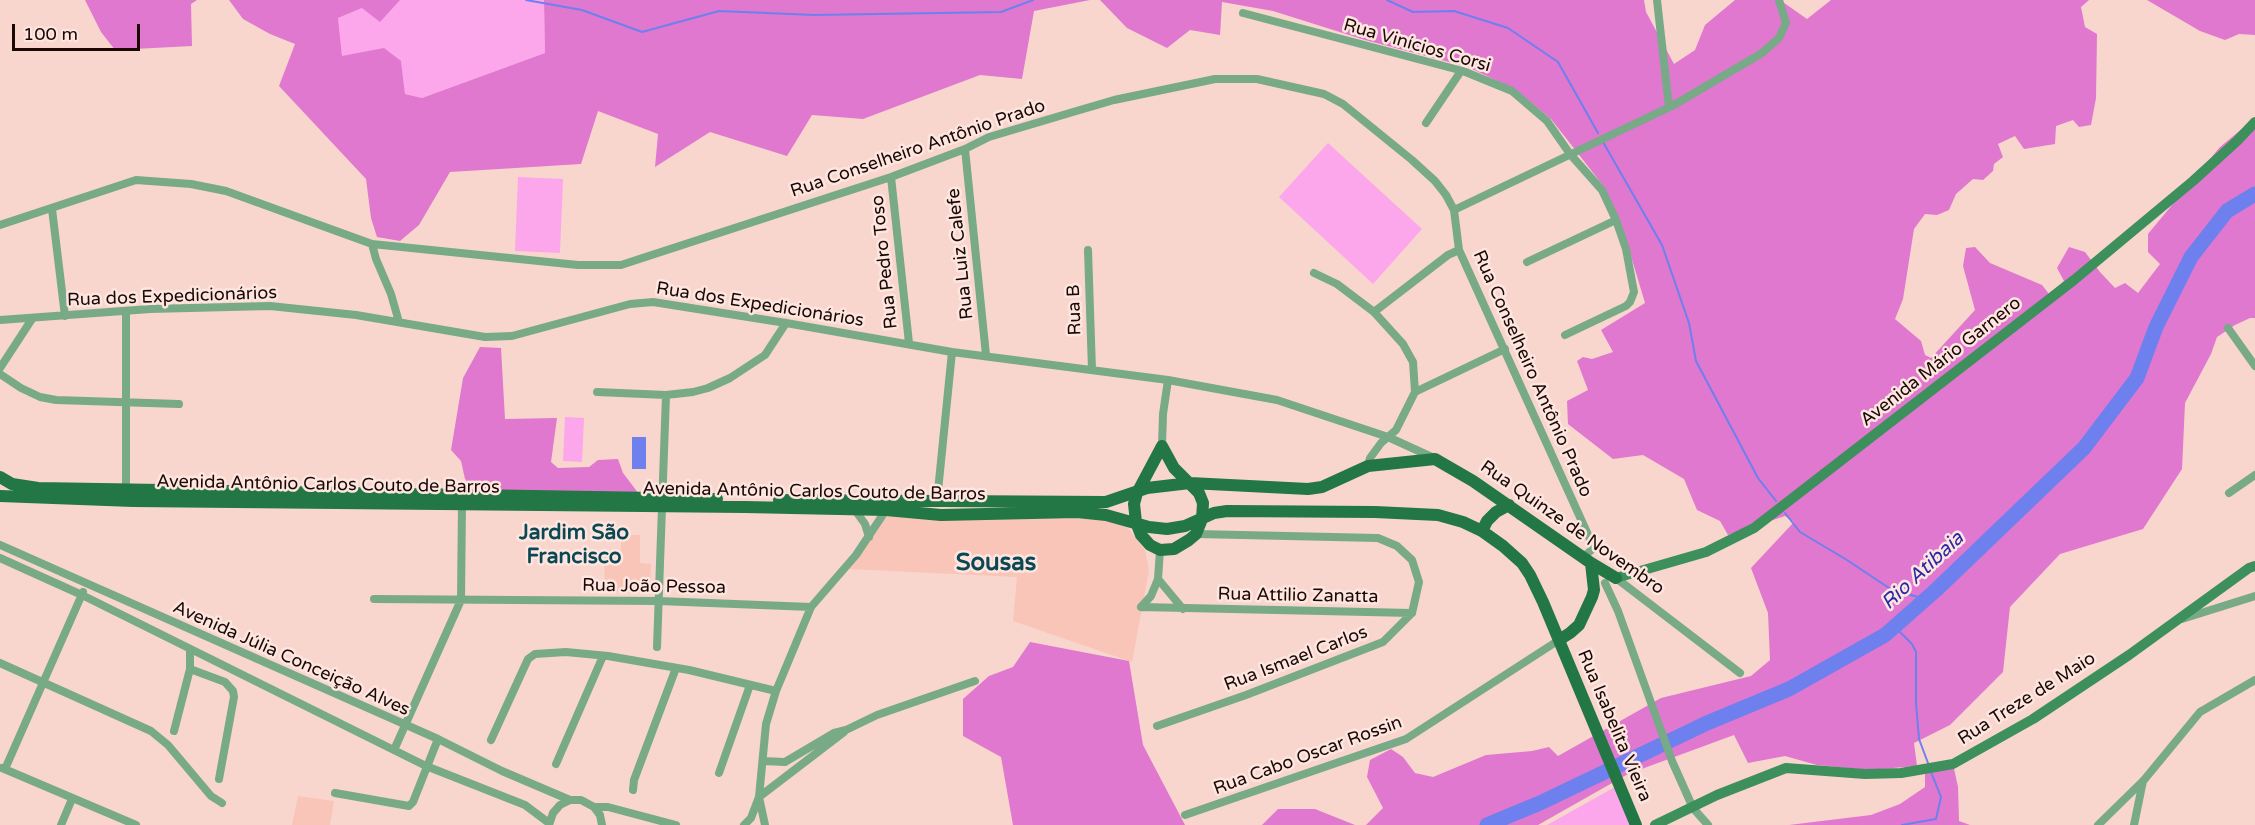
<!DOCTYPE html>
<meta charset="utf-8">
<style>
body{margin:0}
#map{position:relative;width:2255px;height:825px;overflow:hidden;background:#f8d6ce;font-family:"Varela Round",sans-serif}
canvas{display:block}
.scale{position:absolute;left:12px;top:24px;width:128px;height:27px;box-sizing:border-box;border:3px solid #1a0805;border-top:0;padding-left:8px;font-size:18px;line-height:21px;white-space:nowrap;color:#1a0805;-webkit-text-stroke:4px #fee6e0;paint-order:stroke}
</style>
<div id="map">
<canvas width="2255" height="825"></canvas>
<div class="scale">100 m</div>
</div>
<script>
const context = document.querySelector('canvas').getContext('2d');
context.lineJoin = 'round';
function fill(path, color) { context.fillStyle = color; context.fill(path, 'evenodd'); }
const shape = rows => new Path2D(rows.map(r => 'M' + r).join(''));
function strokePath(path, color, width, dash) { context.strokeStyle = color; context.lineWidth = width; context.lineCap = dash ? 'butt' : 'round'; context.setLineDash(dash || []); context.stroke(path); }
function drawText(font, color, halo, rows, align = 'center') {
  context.font = font + ' "Varela Round",sans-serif'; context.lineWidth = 5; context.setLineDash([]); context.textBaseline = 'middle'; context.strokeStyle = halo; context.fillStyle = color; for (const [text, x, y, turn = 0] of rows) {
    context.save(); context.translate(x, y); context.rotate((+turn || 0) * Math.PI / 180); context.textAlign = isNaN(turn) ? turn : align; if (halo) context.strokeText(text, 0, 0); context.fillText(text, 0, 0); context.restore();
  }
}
fill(shape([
 [888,513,1059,516,1124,523,1145,550,1149,571,1132,662,1013,621,1017,577,848,569],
 [621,535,640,535,640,563,651,564,650,589,648,593,605,592,604,557,621,558],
 [298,796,334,801,330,825,292,825]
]), '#f9c5b9');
fill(shape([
 [400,0,544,0,545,53,422,98,405,94,401,61,342,57,338,18,362,8],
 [1328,143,1422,229,1373,284,1279,197],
 [518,177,563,179,560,253,515,251],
 [565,417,584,418,582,462,563,461],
 [1615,787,1631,825,1547,825]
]), '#fca6ec');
fill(shape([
 [85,0,197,0,191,4,192,46,115,50,101,32],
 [229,0,400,0,380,22,362,8,338,18,342,56,384,48,401,61,405,94,422,98,545,53,544,0,1090,0,1034,11,1022,79,980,75,863,119,812,115,787,156,710,132,655,167,658,134,598,111,581,164,450,172,419,225,400,241,377,237,371,218,366,179,279,86,295,44,270,34,243,19],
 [1100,0,1644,0,1646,12,1674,64,1695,50,1705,25,1735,0,1780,0,1807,19,1831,0,2089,0,2081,7,2085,27,2097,34,2096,98,2091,125,2079,127,2073,120,2056,126,2055,144,2024,149,2015,136,1998,144,2003,157,1994,164,1993,171,1983,180,1973,179,1956,194,1949,210,1937,215,1925,214,1914,229,1903,299,1895,319,1921,341,1925,355,1931,358,1975,310,1963,266,1966,248,1975,247,1990,263,2042,285,2049,294,2064,281,2057,268,2069,247,2085,252,2100,272,2115,288,2125,283,2138,293,2160,264,2148,252,2148,234,2220,147,2255,118,2255,318,2250,318,2235,325,2217,337,2211,354,2185,403,2182,469,2143,529,2060,554,2010,607,2003,672,1950,725,1914,743,1917,766,1868,770,1817,765,1785,756,1748,763,1734,735,1628,774,1538,825,1366,825,1383,808,1367,777,1370,760,1391,749,1403,757,1415,773,1433,777,1486,755,1532,751,1549,747,1558,756,1661,698,1751,676,1770,660,1768,613,1751,568,1794,522,1785,516,1728,535,1720,521,1697,510,1684,479,1643,455,1613,459,1568,424,1567,401,1588,390,1577,361,1583,357,1592,359,1613,352,1601,330,1645,303,1622,226,1605,188,1551,119,1516,90,1468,67,1365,40,1273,11,1222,2,1220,35,1190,30,1167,48,1127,28],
 [2147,0,2255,0,2255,35,2239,34,2225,40,2200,31],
 [480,347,501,348,505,419,557,418,551,462,558,468,589,467,598,460,618,459,623,473,639,494,476,490,465,479,461,461,451,450,463,378],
 [1030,642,1129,661,1143,745,1185,825,1013,825,1001,757,963,736,963,699,989,676,1013,667],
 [1953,764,1958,787,1959,821,1970,825,1740,825,1789,825,1871,815,1900,804,1925,787,1925,773],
 [1278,809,1315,809,1355,825,1262,825]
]), '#df78ce');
fill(shape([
 [632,437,646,437,646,469,632,469]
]), '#6d80ee');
strokePath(shape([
 [526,0,582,10,642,32,719,11,814,15,1001,12,1033,0],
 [1387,0,1413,12,1454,11,1508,28,1558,62,1598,133],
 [1603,142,1662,245,1689,323,1696,361,1758,478,1776,501],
 [1785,513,1800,532,1847,560,1892,590,1926,599],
 [1895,627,1912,644,1916,652,1916,703,1919,739,1928,763],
 [1902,825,1936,819,1941,797,1931,772]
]), '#6d80ee', 2);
strokePath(shape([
 [1487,825,1540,803,1707,723,1789,689,1885,635,1936,590,2084,448,2137,378,2156,327,2191,257,2227,211,2255,194]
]), '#6d80ee', 15);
strokePath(shape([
 [1657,0,1669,107],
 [1243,13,1463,71,1512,91,1547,121,1570,154,1602,190,1616,220,1626,249,1634,292,1630,302,1626,306,1565,335],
 [1426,123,1461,71],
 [965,149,986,355],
 [891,177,909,343],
 [52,209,65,316],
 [1454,210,1674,105,1762,53,1779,38,1786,23,1779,0],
 [0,225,136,180,191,184,226,191,372,244,578,265,621,265,891,177,965,149,989,137,1073,112,1114,100,1215,79,1257,79,1324,94,1343,104,1412,160,1435,181,1446,195,1454,210,1459,250,1594,548,1583,557],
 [372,244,376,259,391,294,399,322],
 [1088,250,1092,370],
 [1527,262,1616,220],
 [1314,273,1337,284,1374,312,1403,344,1413,362,1415,392,1396,430,1381,443,1370,458,1368,466],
 [1374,312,1448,255,1459,250],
 [0,320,150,309,270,306,356,315,485,337,512,336,630,304,653,302,786,323,952,352,1168,380,1277,400,1388,437,1434,458],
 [2228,328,2255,366],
 [0,368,32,319],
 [0,374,21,388,40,397,56,400,179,404],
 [597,392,666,395,693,392,708,388,730,378,765,355,786,323],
 [1415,392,1505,349],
 [1162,446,1163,414,1168,380],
 [126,490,126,312],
 [2229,493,2255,475],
 [937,501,952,352],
 [855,510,865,524,869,537],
 [0,545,438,739,502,771,570,800],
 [0,558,82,595,426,766,525,805,549,823],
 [1616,578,1740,673],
 [1158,579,1183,609],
 [1605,583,1618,611,1672,761,1693,808,1708,825],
 [374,599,659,601,811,607],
 [1141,607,1412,613],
 [1141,607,1151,596,1158,579,1160,550],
 [2182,619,2255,596],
 [657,647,666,395],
 [0,663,151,731,168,745,211,796,222,803],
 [190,669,225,682,233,691,234,697,219,779],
 [1157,726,1246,695,1383,642,1412,613,1419,582,1412,560,1397,546,1378,538,1196,534],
 [174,731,190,669,190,649],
 [491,740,528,659,535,654,566,652,608,656,689,670,776,691],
 [394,750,461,600,462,504],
 [763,761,785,762,834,733,846,730,877,715,975,681],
 [556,764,603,656],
 [2,768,136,825],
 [5,769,83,592],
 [719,773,750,685],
 [633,790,634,780,676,668],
 [335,793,409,806,413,802,438,739],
 [594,807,608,807,676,825],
 [1185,815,1406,739,1559,640],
 [61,825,72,799],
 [549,825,553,813,560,805,570,800,581,800,594,807,600,815,602,825],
 [744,825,751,818,759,797,844,732],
 [765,825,759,797,766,724,776,691,811,607,856,555,886,510],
 [2098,825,2144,780,2200,712,2255,680],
 [2134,825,2143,781]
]), '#78aa87', 8);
strokePath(shape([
 [1616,578,1706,552,1754,528,2074,280,2193,181,2237,141,2255,122],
 [1655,825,1717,795,1786,768,1865,774,1901,773,1953,764,2033,719,2129,655,2249,568,2255,566]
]), '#3d8f5c', 10);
strokePath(shape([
 [1162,446,1174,468,1199,493,1203,503,1202,519,1196,534,1189,540,1174,549,1160,550,1150,545,1141,535,1136,522,1134,504,1137,493,1162,446],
 [0,477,12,484,38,488,717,499],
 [0,496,133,501,745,507,886,510,941,515,1077,512,1106,515,1149,527,1167,529,1185,526,1214,513,1227,511,1375,512,1438,515,1463,522,1482,531,1503,546,1522,563,1530,575,1543,602,1636,825],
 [779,500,1106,502,1147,488,1190,483,1308,489,1322,487,1368,466,1435,459,1473,481,1591,563,1616,578],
 [1482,531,1487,521,1496,512,1509,505],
 [1559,640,1570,633,1579,625,1592,597,1594,590,1591,563]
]), '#227745', 12);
drawText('18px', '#1a0805', '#fee6e0', [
 ["Rua Vinícios Corsi",1417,46,16],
 ["Rua Conselheiro Antônio Prado",918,149,-19],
 ["Rua Luiz Calefe",961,254,-96],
 ["Rua Pedro Toso",885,262,-96],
 ["Rua dos Expedicionários",172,297,-2],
 ["Rua dos Expedicionários",760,305,9],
 ["Rua B",1075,310,-92],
 ["Avenida Mário Garnero",1941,362,-38],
 ["Rua Conselheiro Antônio Prado",1532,374,66],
 ["Avenida Antônio Carlos Couto de Barros",328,485,1],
 ["Avenida Antônio Carlos Couto de Barros",814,492,1],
 ["Rua Quinze de Novembro",1572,528,35],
 ["Rua João Pessoa",654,587,1],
 ["Rua Attilio Zanatta",1298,596,1],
 ["Avenida Júlia Conceição Alves",291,659,24],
 ["Rua Ismael Carlos",1296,659,-21],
 ["Rua Treze de Maio",2027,699,-32],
 ["Rua Isabelita Vieira",1614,726,67],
 ["Rua Cabo Oscar Rossin",1308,756,-20]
]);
drawText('italic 20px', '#2b28a8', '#fee6e0', [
 ["Rio Atibaia",1923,571,-43]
]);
drawText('bold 21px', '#0b4853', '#fee6e0', [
 ["Jardim São",574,533],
 ["Francisco",574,557]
]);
drawText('bold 24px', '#0b4853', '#fee6e0', [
 ["Sousas",996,564]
]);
</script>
